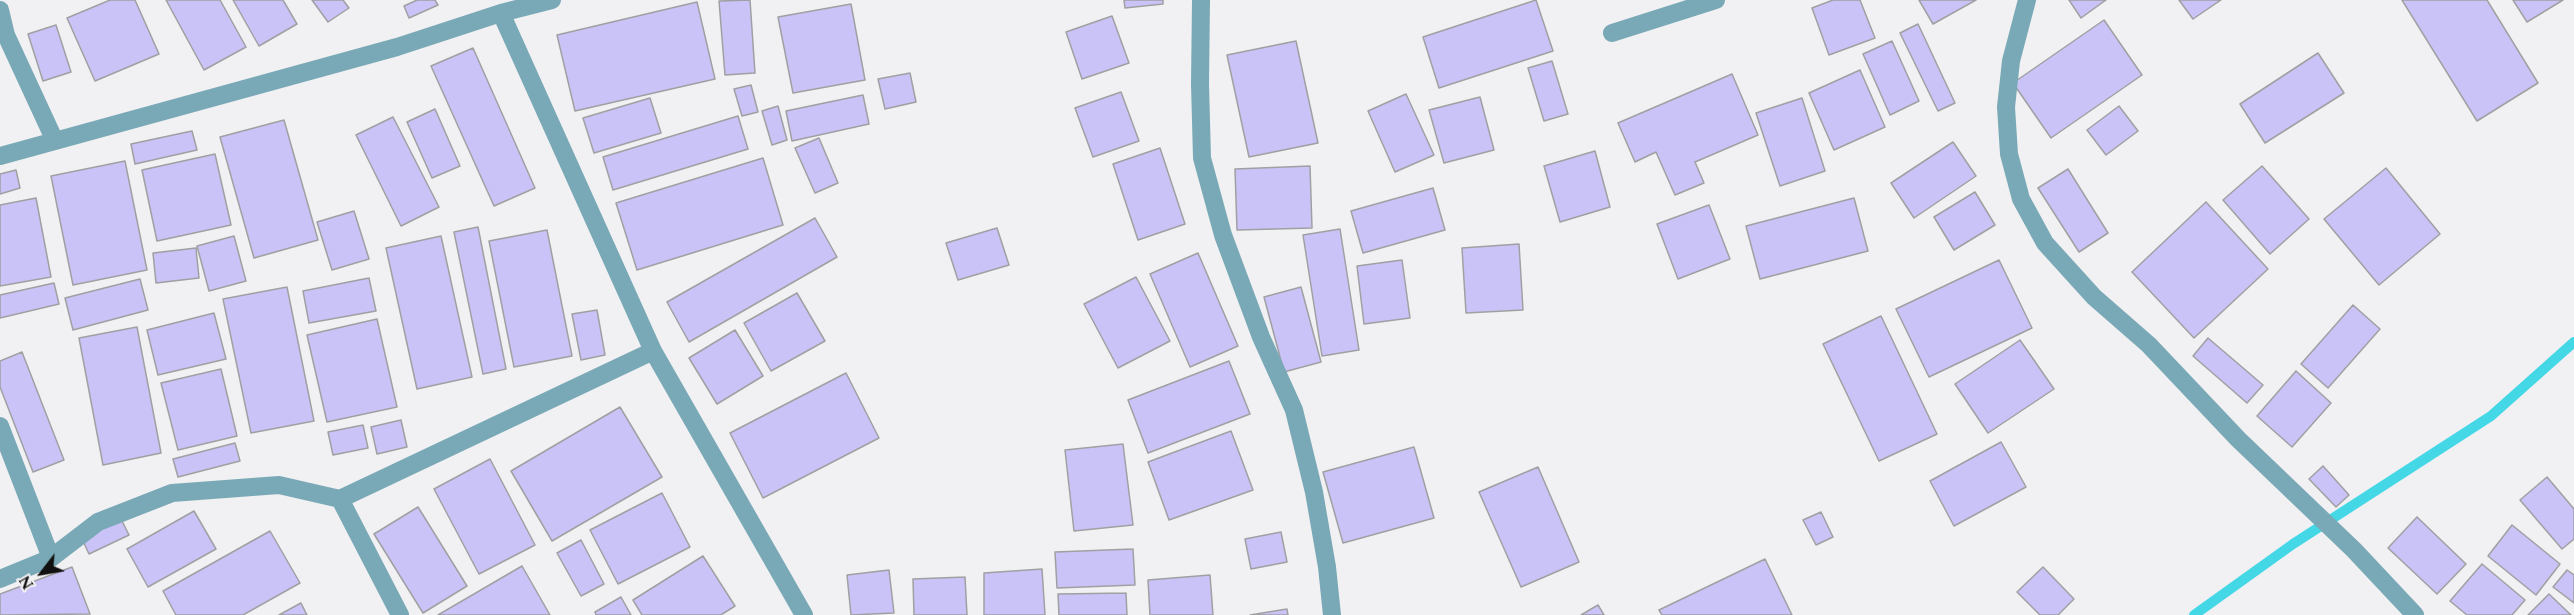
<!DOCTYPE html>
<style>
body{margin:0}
#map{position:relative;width:2574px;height:615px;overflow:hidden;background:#f1f1f3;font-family:Spectral,serif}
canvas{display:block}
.north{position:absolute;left:12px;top:543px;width:60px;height:60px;-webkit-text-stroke:4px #f1f1f3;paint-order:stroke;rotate:239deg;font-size:16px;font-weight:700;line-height:24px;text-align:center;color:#101010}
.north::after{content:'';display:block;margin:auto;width:21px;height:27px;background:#101010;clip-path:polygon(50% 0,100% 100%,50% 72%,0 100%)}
</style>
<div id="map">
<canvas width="2574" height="615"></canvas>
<div class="north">N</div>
</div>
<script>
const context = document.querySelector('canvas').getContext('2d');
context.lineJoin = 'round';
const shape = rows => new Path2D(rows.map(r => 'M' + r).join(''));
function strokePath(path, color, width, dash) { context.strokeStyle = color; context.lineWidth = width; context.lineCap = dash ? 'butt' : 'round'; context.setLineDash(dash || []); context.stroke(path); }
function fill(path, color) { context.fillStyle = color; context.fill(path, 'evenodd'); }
strokePath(shape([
 [2194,615,2293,544,2491,416,2574,342]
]), '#44d7e6', 10);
const building = shape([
 [110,0,135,0,159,54,95,81,67,18,110,0],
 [166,0,220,0,246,47,204,70,166,0],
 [233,0,283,0,297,24,259,46,233,0],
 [312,0,343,0,349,8,328,22,312,0],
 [417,0,435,0,438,5,409,18,404,6,417,0],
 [750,0,755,73,725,75,719,1,750,0],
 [1124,0,1163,0,1163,4,1125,8,1124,0],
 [1536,0,1553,51,1439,88,1423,37,1536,0],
 [1833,0,1860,0,1875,38,1829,55,1812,8,1833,0],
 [1919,0,1976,0,1933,24,1919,0],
 [2069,0,2106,0,2081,18,2069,0],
 [2179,0,2221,0,2193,19,2179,0],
 [2402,0,2487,0,2538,83,2477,121,2402,0],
 [2513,0,2563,0,2527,22,2513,0],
 [697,2,715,79,575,111,557,35,697,2],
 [851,4,865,80,793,93,778,17,851,4],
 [1112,16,1129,63,1082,79,1066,32,1112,16],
 [2104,20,2142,75,2051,138,2013,83,2104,20],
 [1918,24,1955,103,1938,111,1900,33,1918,24],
 [56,25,71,72,43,81,28,34,56,25],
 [1296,41,1318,143,1249,157,1227,55,1296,41],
 [1892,41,1919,101,1890,115,1863,54,1892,41],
 [473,48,535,188,494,206,431,66,473,48],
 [2318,53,2344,93,2265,143,2240,104,2318,53],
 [1552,61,1568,114,1544,121,1528,68,1552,61],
 [1860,70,1885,127,1834,150,1809,93,1860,70],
 [910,73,916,102,885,109,878,79,910,73],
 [1732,74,1758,135,1695,162,1704,183,1675,195,1656,152,1635,162,1618,123,1732,74],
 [751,85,758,112,742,116,734,89,751,85],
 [1121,92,1139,141,1093,157,1075,108,1121,92],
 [1406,94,1434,155,1395,172,1368,111,1406,94],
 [863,95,869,124,792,141,786,111,863,95],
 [1480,97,1494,150,1444,163,1429,110,1480,97],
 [650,98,661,133,594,153,583,118,650,98],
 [1802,98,1825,171,1780,186,1756,113,1802,98],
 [778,106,787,140,772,145,762,111,778,106],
 [2119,106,2138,131,2106,155,2087,130,2119,106],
 [435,109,460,166,432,178,407,122,435,109],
 [738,116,748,149,613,190,603,157,738,116],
 [393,117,439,207,401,226,356,135,393,117],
 [284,120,318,240,254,258,220,137,284,120],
 [192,131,197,150,135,164,131,144,192,131],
 [819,138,838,183,815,193,795,148,819,138],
 [1953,142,1976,176,1914,218,1891,183,1953,142],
 [1160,148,1185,224,1138,240,1113,164,1160,148],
 [1595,151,1610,207,1560,222,1544,166,1595,151],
 [215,154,231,225,157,241,142,170,215,154],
 [763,158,783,225,637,270,616,203,763,158],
 [125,161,147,270,73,285,51,176,125,161],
 [1310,166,1312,228,1237,230,1235,169,1310,166],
 [2262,166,2309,219,2270,254,2223,200,2262,166],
 [2386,168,2440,234,2379,285,2324,219,2386,168],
 [2068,169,2108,233,2079,252,2038,188,2068,169],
 [16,170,20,188,0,194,0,174,16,170],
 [1433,188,1445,230,1363,253,1351,211,1433,188],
 [1975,192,1995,225,1954,250,1934,217,1975,192],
 [36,198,51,277,0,286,0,205,36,198],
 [1854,198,1868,251,1760,279,1746,226,1854,198],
 [2206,202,2268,269,2194,338,2132,272,2206,202],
 [1709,205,1730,259,1678,279,1657,224,1709,205],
 [354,211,369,259,332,270,317,222,354,211],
 [815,218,837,257,689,342,667,302,815,218],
 [478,227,506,369,483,374,454,232,478,227],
 [997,228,1009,265,958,280,946,243,997,228],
 [1340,229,1359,350,1322,356,1303,235,1340,229],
 [547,230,572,356,514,367,489,241,547,230],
 [234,236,246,281,209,291,197,246,234,236],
 [441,236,472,377,417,389,386,248,441,236],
 [1519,244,1523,310,1466,313,1462,248,1519,244],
 [196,248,199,278,156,283,153,253,196,248],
 [1198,253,1238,346,1190,367,1150,274,1198,253],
 [1402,260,1410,318,1364,324,1357,266,1402,260],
 [1999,260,2032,328,1929,377,1896,309,1999,260],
 [1136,277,1170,341,1118,368,1084,304,1136,277],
 [369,278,376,311,309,323,303,291,369,278],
 [140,279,148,310,73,330,65,298,140,279],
 [54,283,59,304,0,318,0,295,54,283],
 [287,287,314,421,251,433,223,299,287,287],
 [1301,287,1321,362,1284,372,1264,297,1301,287],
 [797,293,825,341,771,371,744,323,797,293],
 [2353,305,2380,329,2328,388,2301,364,2353,305],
 [597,310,605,355,581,360,572,314,597,310],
 [214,313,226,359,158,375,147,330,214,313],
 [1881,316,1937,434,1879,461,1823,344,1881,316],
 [377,319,397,407,327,422,307,335,377,319],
 [137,327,161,453,103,465,79,338,137,327],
 [735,330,763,376,717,404,689,358,735,330],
 [2208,338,2263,385,2247,403,2193,356,2208,338],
 [2020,340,2054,389,1988,433,1955,384,2020,340],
 [22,352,64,460,33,472,0,387,0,361,22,352],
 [1229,361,1250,414,1148,453,1128,400,1229,361],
 [221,369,237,436,178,450,161,383,221,369],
 [2296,371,2331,403,2292,447,2257,416,2296,371],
 [846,373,879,438,763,498,730,433,846,373],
 [620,407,662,477,552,541,511,471,620,407],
 [401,420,407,447,377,454,371,427,401,420],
 [363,425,368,448,333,455,328,432,363,425],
 [1231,431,1253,490,1169,520,1148,462,1231,431],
 [2001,442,2026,487,1954,526,1930,481,2001,442],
 [235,443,240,461,178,477,173,459,235,443],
 [1123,444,1133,525,1074,531,1065,450,1123,444],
 [1414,447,1434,518,1343,543,1323,472,1414,447],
 [490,459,535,545,479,574,434,489,490,459],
 [2323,466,2349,495,2336,507,2309,479,2323,466],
 [1538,467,1579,562,1521,587,1479,492,1538,467],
 [2547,477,2574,509,2574,539,2562,549,2520,500,2547,477],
 [662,493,690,547,618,584,590,530,662,493],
 [418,507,467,586,423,613,374,534,418,507],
 [194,511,216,549,148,587,127,549,194,511],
 [1821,512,1833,537,1816,545,1803,520,1821,512],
 [2417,517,2466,564,2437,594,2388,548,2417,517],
 [121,519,129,535,89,554,82,539,121,519],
 [2512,525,2560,564,2536,595,2488,556,2512,525],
 [270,531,300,583,243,615,176,615,163,591,270,531],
 [1281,532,1287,562,1251,569,1245,539,1281,532],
 [581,540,604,584,581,596,557,553,581,540],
 [1133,549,1135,585,1057,588,1055,552,1133,549],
 [703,556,735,606,721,615,642,615,633,600,703,556],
 [1765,559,1792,615,1662,615,1659,610,1765,559],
 [2482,564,2525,600,2512,615,2467,615,2450,601,2482,564],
 [522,566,550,615,438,615,522,566],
 [72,567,90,614,0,615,0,594,72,567],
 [2043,567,2074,599,2058,615,2040,615,2017,592,2043,567],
 [1042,569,1045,615,984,615,984,573,1042,569],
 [889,570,894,613,851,615,847,575,889,570],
 [2567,570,2574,575,2574,603,2553,587,2567,570],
 [1210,575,1213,615,1150,615,1148,580,1210,575],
 [965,577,967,615,914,615,913,579,965,577],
 [1126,593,1127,615,1059,615,1058,594,1126,593],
 [2549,594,2571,615,2528,615,2549,594],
 [621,597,631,615,596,615,595,612,621,597],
 [301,603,307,615,279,615,301,603],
 [1598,605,1604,615,1581,615,1598,605],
 [1287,609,1288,615,1250,615,1287,609]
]);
fill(building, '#c9c3f8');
strokePath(building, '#a0a0a2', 1.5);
strokePath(shape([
 [1201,0,1200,84,1202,158,1223,235,1261,337,1294,410,1314,492,1327,567,1332,615],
 [2027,0,2011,61,2006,107,2009,154,2021,199,2045,243,2094,297,2149,345,2238,439,2354,550,2415,615],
 [0,10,6,35,54,139],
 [501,13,653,351,804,615],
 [1612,33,1716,0],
 [0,156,397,47,501,13,552,0],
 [0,426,51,558],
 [340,499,400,615],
 [0,579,51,558,98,522,172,493,279,485,340,499,653,351]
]), '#79a9b6', 18);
</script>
